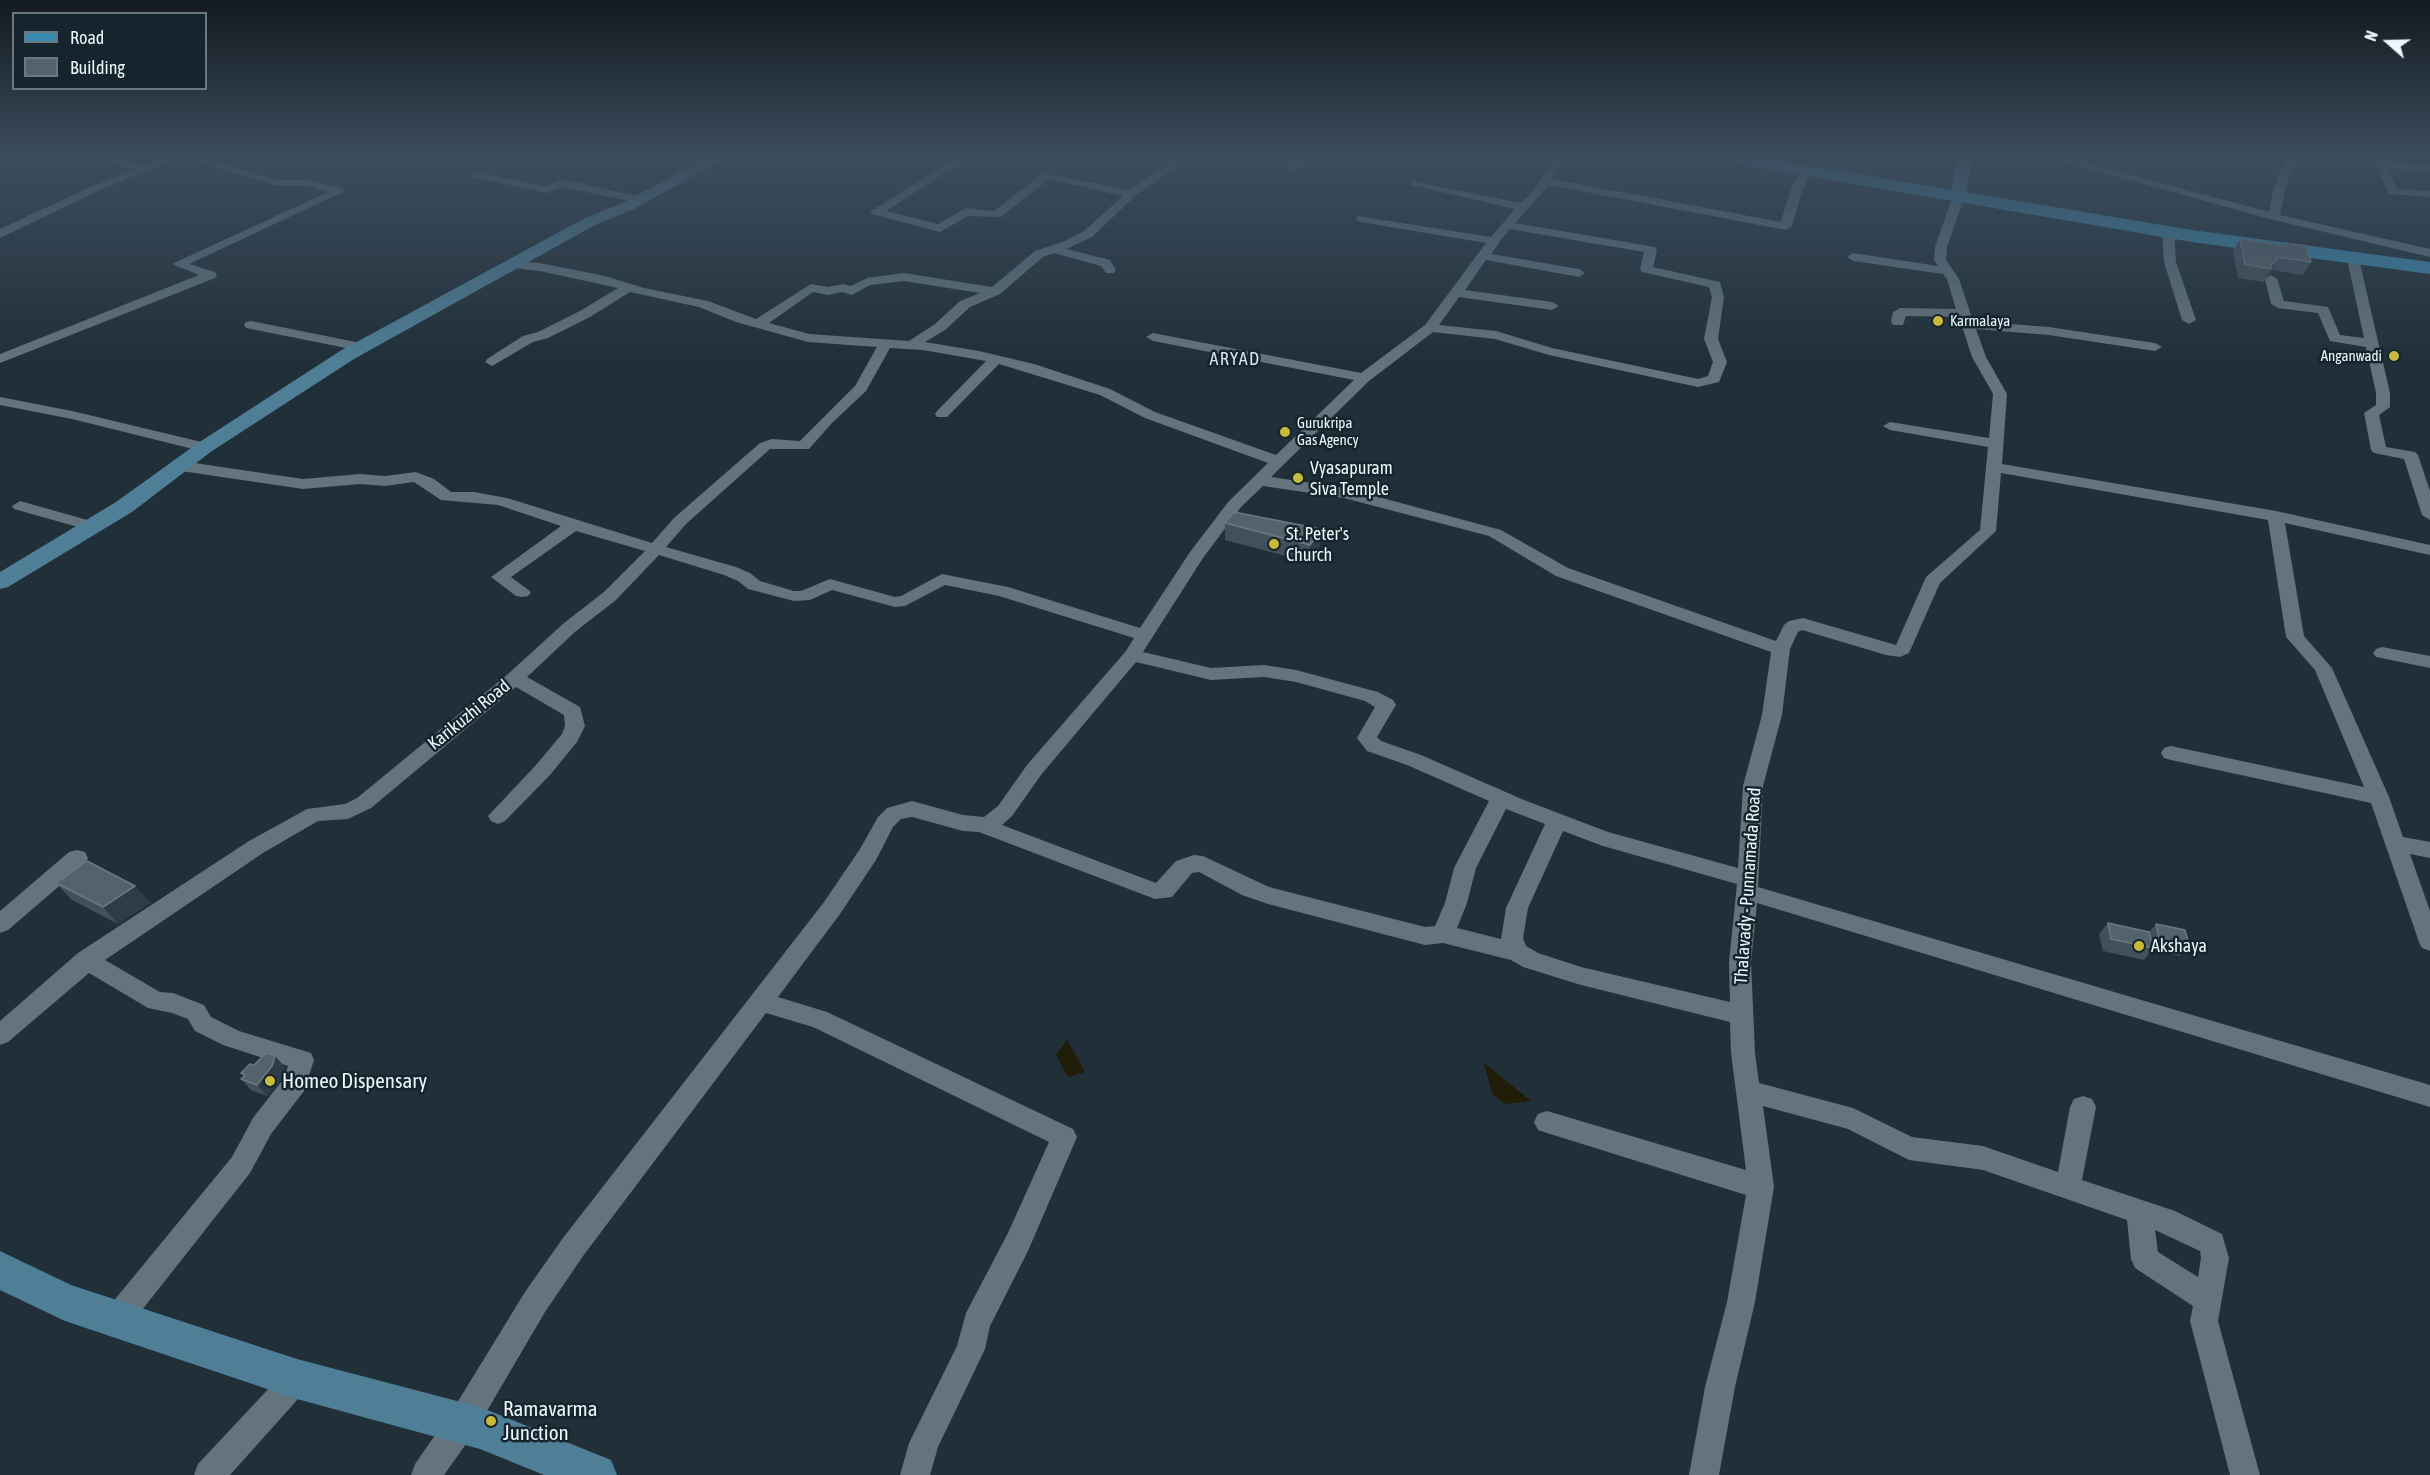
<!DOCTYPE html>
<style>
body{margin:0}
#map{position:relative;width:2430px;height:1475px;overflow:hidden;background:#202f38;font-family:"Asap Condensed",sans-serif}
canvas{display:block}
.legend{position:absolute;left:12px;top:12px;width:195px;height:78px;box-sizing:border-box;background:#16252d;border:2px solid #6c787f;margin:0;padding:8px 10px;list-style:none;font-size:18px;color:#ecf5fb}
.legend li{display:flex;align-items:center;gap:12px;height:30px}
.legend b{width:30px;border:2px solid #6c787f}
.north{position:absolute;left:2358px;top:12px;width:60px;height:60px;-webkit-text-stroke:4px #16252d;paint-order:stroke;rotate:290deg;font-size:16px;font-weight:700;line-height:24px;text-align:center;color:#ecf5fb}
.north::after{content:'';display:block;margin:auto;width:21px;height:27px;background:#ecf5fb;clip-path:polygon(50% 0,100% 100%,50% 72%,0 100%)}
</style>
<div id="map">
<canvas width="2430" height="1475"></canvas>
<ul class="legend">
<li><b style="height:8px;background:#3a8aaf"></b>Road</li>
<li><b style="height:16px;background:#54626b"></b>Building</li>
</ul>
<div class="north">N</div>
</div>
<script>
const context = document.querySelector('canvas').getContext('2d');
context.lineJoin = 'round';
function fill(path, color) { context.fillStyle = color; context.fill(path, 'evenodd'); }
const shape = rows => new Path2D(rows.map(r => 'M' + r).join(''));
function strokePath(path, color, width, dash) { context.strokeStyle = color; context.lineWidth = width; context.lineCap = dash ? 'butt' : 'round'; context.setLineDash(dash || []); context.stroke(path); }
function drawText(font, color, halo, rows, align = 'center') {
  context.font = font + ' "Asap Condensed",sans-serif'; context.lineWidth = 5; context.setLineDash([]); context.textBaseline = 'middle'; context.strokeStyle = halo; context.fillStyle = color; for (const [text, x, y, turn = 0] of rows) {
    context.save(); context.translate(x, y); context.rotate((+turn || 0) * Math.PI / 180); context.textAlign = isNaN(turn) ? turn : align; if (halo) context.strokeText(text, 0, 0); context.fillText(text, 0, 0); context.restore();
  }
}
fill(shape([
 [1067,1040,1085,1072,1068,1077,1056,1055],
 [1484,1063,1531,1101,1505,1104,1492,1093]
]), '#1f1d07');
fill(shape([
 [99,159,118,159,144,166,161,159,177,159,100,190,0,238,0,229,92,186,134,170,99,159],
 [188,159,206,159,278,180,308,180,343,189,345,191,189,264,215,272,217,275,215,278,0,363,0,354,199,275,172,264,328,192,308,186,277,186,188,159],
 [954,159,967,159,886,211,938,224,966,208,994,211,1043,173,1129,190,1175,159,1188,159,1136,195,1092,237,1066,249,1110,260,1116,270,1114,273,1106,273,1101,266,1054,253,1043,257,1000,294,970,307,945,330,925,342,979,351,1034,364,1110,389,1155,412,1276,455,1354,380,1153,341,1146,337,1153,333,1361,373,1425,325,1486,243,1361,222,1357,220,1357,216,1491,237,1515,209,1411,185,1411,181,1521,203,1535,189,1553,159,1564,159,1552,179,1781,222,1790,191,1800,171,1802,169,1810,169,1812,171,1802,191,1792,226,1786,230,1549,185,1515,223,1655,247,1657,250,1653,267,1720,282,1724,297,1718,339,1727,362,1719,382,1698,387,1549,355,1495,339,1433,332,1369,381,1271,477,1345,488,1501,530,1568,568,1776,641,1784,625,1789,621,1803,618,1896,645,1926,577,1980,530,1988,447,1890,430,1883,426,1890,422,1989,438,1993,394,1972,357,1959,317,1906,316,1903,325,1893,325,1891,322,1893,312,1900,308,1956,309,1947,279,1943,274,1853,261,1847,257,1853,253,1938,266,1934,260,1935,247,1952,198,1958,195,1964,198,1947,247,1946,260,1959,279,1973,321,2049,327,2155,343,2162,347,2155,351,2049,335,1976,329,1986,357,2007,394,2002,464,2276,511,2430,545,2430,555,2285,523,2304,636,2332,668,2389,797,2403,837,2430,842,2430,858,2410,854,2430,911,2430,951,2422,948,2419,942,2371,803,2171,760,2164,758,2161,753,2164,748,2171,746,2364,787,2315,670,2286,637,2268,520,2001,473,1996,531,1940,583,1909,653,1900,657,1886,655,1802,630,1798,632,1790,649,1782,715,1763,786,1758,887,2430,1085,2430,1107,1757,903,1751,962,1755,1053,1759,1083,1853,1108,1912,1137,1983,1146,2058,1172,2070,1107,2074,1099,2083,1096,2092,1099,2096,1107,2082,1180,2175,1211,2222,1234,2229,1258,2218,1321,2260,1475,2230,1475,2190,1321,2193,1306,2135,1268,2131,1259,2127,1220,1983,1170,1909,1160,1848,1129,1763,1106,1774,1187,1755,1302,1735,1387,1719,1475,1689,1475,1705,1387,1727,1302,1746,1195,1547,1133,1538,1130,1534,1122,1538,1114,1547,1111,1746,1170,1731,1053,1730,1022,1581,985,1523,967,1511,960,1443,943,1425,945,1268,904,1242,895,1199,872,1192,873,1172,897,1155,899,979,832,963,831,912,817,901,819,893,827,876,860,840,914,778,997,827,1012,1073,1129,1077,1137,1028,1251,990,1326,985,1349,938,1447,930,1475,900,1475,909,1443,957,1346,966,1313,1008,1233,1049,1142,813,1027,766,1013,583,1256,545,1312,474,1433,444,1475,411,1475,415,1464,452,1411,525,1292,563,1238,824,902,860,849,878,817,887,808,912,801,963,815,984,817,998,806,1027,765,1126,651,1134,638,999,596,945,585,905,606,895,607,832,590,810,600,794,601,748,589,738,581,724,575,659,555,616,600,576,631,527,677,580,707,585,726,577,742,550,775,505,821,498,824,491,821,488,816,536,765,562,734,565,726,564,715,516,687,371,808,348,819,318,821,263,853,105,960,160,992,173,993,204,1005,211,1017,239,1031,311,1053,314,1060,304,1091,271,1134,250,1173,127,1329,117,1333,107,1329,103,1319,107,1309,232,1157,253,1118,284,1078,288,1066,223,1045,195,1031,188,1019,172,1013,148,1008,89,973,8,1042,0,1045,0,1021,78,953,249,841,307,809,345,804,357,798,508,674,564,623,604,592,645,551,576,531,511,577,531,592,528,596,522,597,516,596,491,577,561,526,498,505,441,500,414,482,385,486,360,484,303,489,181,471,173,466,176,463,181,461,303,479,360,474,385,476,416,472,434,479,451,492,474,492,507,498,652,543,674,518,760,443,772,439,800,441,855,386,877,347,808,342,736,322,699,307,630,292,590,317,548,338,533,342,492,366,485,362,487,359,523,336,538,332,580,311,618,288,540,271,514,268,508,264,510,261,540,263,605,276,644,288,708,301,756,319,811,284,828,287,843,284,851,286,867,278,904,273,992,287,1035,251,1063,242,1084,231,1123,196,1049,179,1001,217,968,216,940,232,872,214,870,212,954,159],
 [1509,229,1644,252,1640,269,1642,272,1709,287,1712,297,1704,339,1713,362,1708,376,1698,379,1552,348,1496,331,1439,325,1459,297,1552,310,1559,306,1552,302,1465,290,1486,260,1579,277,1585,273,1579,269,1491,254,1509,229],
 [904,281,980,293,960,301,935,324,909,341,809,334,769,323,813,292,828,295,842,292,852,295,870,285,904,281],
 [890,348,923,350,986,361,937,411,935,414,937,417,947,417,999,364,1100,395,1145,418,1268,463,1229,501,1190,552,1140,628,1008,587,942,574,901,596,895,597,830,579,801,591,794,591,760,581,750,573,736,567,666,547,686,524,770,449,809,449,832,423,866,391,890,348],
 [1263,486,1344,498,1489,536,1556,576,1771,652,1762,715,1743,786,1738,868,1608,832,1524,800,1421,755,1381,741,1377,737,1396,705,1393,700,1378,692,1296,670,1264,665,1211,668,1143,652,1203,558,1241,507,1263,486],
 [1136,662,1211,680,1264,677,1296,682,1365,701,1375,707,1357,738,1367,751,1407,765,1489,801,1454,868,1445,903,1435,926,1425,927,1269,887,1203,856,1194,855,1176,861,1156,883,1002,825,1012,816,1041,775,1136,662],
 [1506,809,1545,824,1506,908,1501,939,1457,928,1467,903,1476,868,1506,809],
 [1563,831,1603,846,1737,884,1729,962,1730,1002,1581,967,1538,953,1526,946,1523,938,1528,908,1563,831],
 [2155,1230,2200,1251,2201,1258,2198,1277,2158,1252,2155,1230],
 [1296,159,1307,159,1296,171,1288,171,1286,169,1296,159],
 [2053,159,2072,159,2269,212,2273,190,2285,159,2296,159,2285,190,2280,215,2430,249,2430,257,2270,219,2053,159],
 [2374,159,2430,166,2430,172,2388,168,2397,189,2430,191,2430,197,2389,194,2374,159],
 [476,172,545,186,561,180,581,183,644,198,646,200,640,203,562,187,546,193,472,177,472,173,476,172],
 [2168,228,2174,232,2176,262,2196,320,2189,324,2182,320,2164,262,2162,232,2168,228],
 [2353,255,2359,259,2390,393,2390,407,2379,415,2386,447,2415,452,2418,455,2430,491,2430,520,2422,515,2404,459,2374,453,2371,450,2364,413,2376,405,2376,393,2366,347,2330,341,2318,313,2278,308,2271,304,2265,279,2271,275,2277,279,2284,301,2328,307,2340,335,2364,338,2347,259,2353,255],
 [251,321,361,343,368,347,361,351,246,328,244,325,246,322,251,321],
 [0,397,72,411,210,444,213,447,205,452,72,419,0,405,0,397],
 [20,501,98,523,100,526,92,531,14,509,12,506,20,501],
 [2382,647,2430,656,2430,668,2376,657,2373,653,2376,649,2382,647],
 [77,850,85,852,88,858,85,864,8,930,0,933,0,911,69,852,77,850],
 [297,1364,307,1369,312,1379,307,1389,230,1475,194,1475,198,1464,287,1369,297,1364]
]), '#63747e');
fill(shape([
 [705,159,724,159,634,209,595,225,354,359,212,451,132,512,8,587,0,589,0,572,116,502,198,443,340,351,583,219,622,203,705,159],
 [1956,159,1971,159,1966,198,1958,203,1950,198,1956,159],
 [0,1251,71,1285,297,1359,480,1407,611,1460,617,1475,544,1475,480,1449,297,1399,65,1321,0,1290,0,1251]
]), '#4f7f97');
fill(shape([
 [1729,159,1769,159,2192,230,2430,262,2430,274,2192,242,1737,164,1729,159]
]), '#3a8aaf');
fill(shape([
 [2240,239,2284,245,2286,243,2311,262,2303,275,2271,270,2264,282,2238,278,2233,252],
 [1225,523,1321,529,1320,546,1309,562,1225,540],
 [56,883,135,886,150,903,118,924,72,900],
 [2108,923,2149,932,2156,924,2189,944,2180,956,2152,950,2144,960,2103,951,2099,934],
 [254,1065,285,1067,282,1077,267,1096,251,1090,241,1079,244,1076,241,1073]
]), '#42505a');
fill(shape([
 [2277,260,2270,273,2268,274,2271,269,2271,265],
 [1321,529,1320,546,1309,562,1310,545],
 [135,886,150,903,118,924,103,907],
 [275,1056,285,1067,282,1077,267,1096,257,1085]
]), '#2d3c45');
const building = shape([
 [2240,239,2287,246,2286,243,2306,246,2311,262,2277,257,2277,260,2271,265,2271,269,2245,264,2240,239],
 [1234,512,1321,529,1310,545,1225,523,1234,512],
 [87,861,135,886,103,907,56,883,87,861],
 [2108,923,2149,932,2153,948,2111,939,2108,923],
 [2156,924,2185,930,2189,944,2159,938,2156,924],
 [266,1053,275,1056,272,1066,257,1085,241,1079,245,1075,241,1073,250,1064,254,1065,266,1053]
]);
fill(building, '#54626b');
strokePath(building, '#6c7982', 1.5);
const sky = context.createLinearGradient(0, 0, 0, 366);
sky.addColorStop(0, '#121a1f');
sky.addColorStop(0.43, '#3c4d5e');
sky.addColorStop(1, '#3c4d5e00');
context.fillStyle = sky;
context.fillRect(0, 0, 2430, 366);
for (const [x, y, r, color] of [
 [1938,321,6,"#c8bb3b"],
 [2394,356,6,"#c8bb3b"],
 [1285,432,6,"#c8bb3b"],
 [1298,478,6,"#c8bb3b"],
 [1274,544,6,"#c8bb3b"],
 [2139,946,6,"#c8bb3b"],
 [270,1081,6,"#c8bb3b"],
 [491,1421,6,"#c8bb3b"]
]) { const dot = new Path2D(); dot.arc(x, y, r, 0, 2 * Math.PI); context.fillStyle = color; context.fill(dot); strokePath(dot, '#16252d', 2); }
drawText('15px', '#ecf5fb', '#16252d', [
 ["Karmalaya",1950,321],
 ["Anganwadi",2382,356,"right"],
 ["Gurukripa",1297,423],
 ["Gas Agency",1297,440]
], 'left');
context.letterSpacing = '1.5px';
drawText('18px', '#d2e5f0', '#16252d', [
 ["ARYAD",1235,359]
]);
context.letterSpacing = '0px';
drawText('18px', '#ecf5fb', '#16252d', [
 ["Vyasapuram",1310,468],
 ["Siva Temple",1310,489],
 ["St. Peter's",1286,534],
 ["Church",1286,555],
 ["Akshaya",2151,946]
], 'left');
drawText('18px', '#ecf5fb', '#16252d', [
 ["Karikuzhi Road",469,715,-39],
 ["Thalavady - Punnamada Road",1748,886,-86]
]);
drawText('21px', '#ecf5fb', '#16252d', [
 ["Homeo Dispensary",282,1081],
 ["Ramavarma",503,1409],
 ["Junction",503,1433]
], 'left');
</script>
